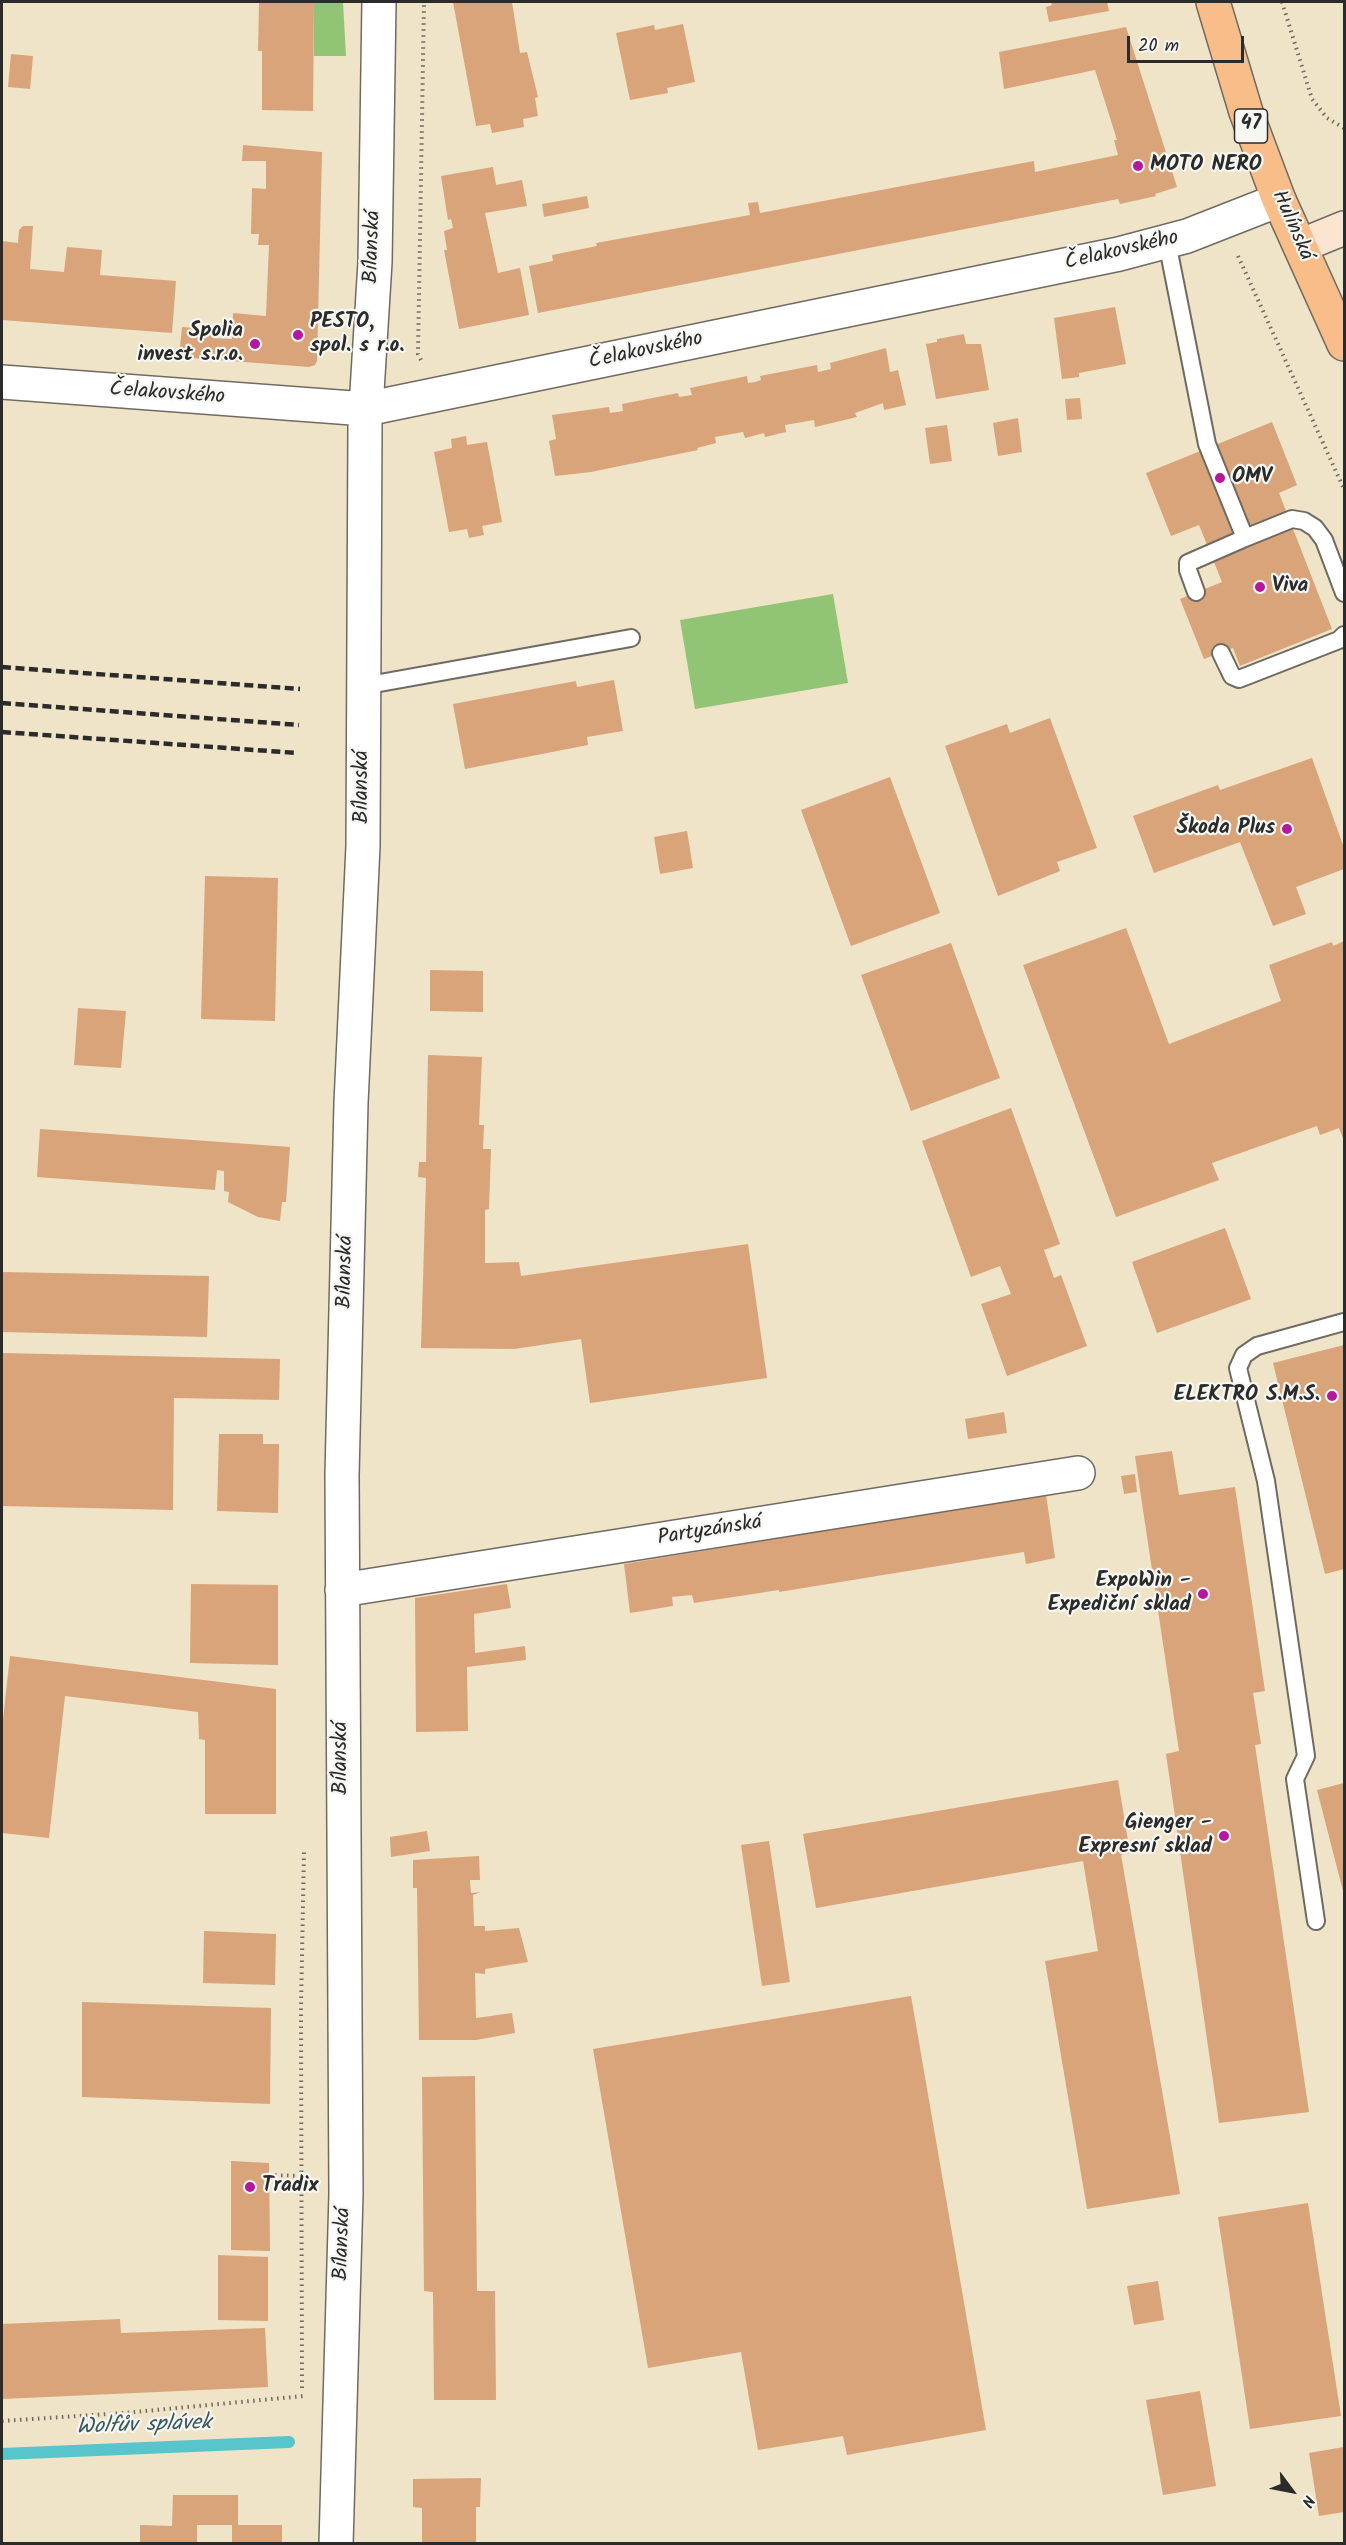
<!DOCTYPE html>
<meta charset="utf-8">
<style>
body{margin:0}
#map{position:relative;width:1346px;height:2545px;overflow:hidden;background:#efe3c8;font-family:Kalam,sans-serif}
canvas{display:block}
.frame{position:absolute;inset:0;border:3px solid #2b2b2b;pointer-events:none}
.north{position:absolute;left:1262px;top:2461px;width:60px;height:60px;-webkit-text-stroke:4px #f6f6f2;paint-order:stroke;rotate:122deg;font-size:16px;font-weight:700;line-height:24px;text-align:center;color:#2b2b2b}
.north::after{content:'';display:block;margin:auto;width:21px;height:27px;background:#2b2b2b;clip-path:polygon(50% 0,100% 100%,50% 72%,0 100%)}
.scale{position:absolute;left:1127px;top:36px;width:117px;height:27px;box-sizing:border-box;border:3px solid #2b2b2b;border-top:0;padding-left:8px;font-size:18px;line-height:21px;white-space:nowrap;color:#2b2b2b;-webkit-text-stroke:4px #f6f6f2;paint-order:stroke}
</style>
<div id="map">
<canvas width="1346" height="2545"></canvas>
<div class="frame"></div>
<div class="north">N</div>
<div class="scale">20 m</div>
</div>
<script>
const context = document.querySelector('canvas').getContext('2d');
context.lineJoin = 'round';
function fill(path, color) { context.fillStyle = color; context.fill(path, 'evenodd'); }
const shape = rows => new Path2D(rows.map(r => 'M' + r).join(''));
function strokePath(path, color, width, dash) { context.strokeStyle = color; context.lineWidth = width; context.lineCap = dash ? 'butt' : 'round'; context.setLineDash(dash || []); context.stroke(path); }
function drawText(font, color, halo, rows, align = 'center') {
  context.font = font + ' Kalam,sans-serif'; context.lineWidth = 4.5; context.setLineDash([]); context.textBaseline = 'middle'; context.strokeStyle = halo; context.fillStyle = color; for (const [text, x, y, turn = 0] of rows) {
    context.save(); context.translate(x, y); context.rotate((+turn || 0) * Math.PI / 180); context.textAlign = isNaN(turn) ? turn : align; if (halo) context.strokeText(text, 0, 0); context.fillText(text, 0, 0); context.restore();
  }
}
fill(shape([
 [314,2,343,2,346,56,314,56],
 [833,594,848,683,695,709,680,620]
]), '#91c475');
strokePath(shape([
 [2,2454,289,2442]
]), '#57c5cb', 12);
fill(shape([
 [259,2,314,2,313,111,262,110,262,51,258,51],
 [453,2,512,2,520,53,527,52,538,97,535,98,538,116,523,119,524,127,492,133,490,124,476,126],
 [1051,2,1107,2,1109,11,1049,22,1046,7,1052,5],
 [683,24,695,82,667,88,668,93,630,100,616,33,654,25,655,30],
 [1126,27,1177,187,1155,194,1156,196,1120,204,1118,199,538,313,529,266,553,261,552,255,597,246,596,243,750,215,748,203,758,202,760,213,1034,161,1035,172,1118,155,1114,140,1117,140,1095,70,1004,89,999,52],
 [11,54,33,56,30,89,8,87],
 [243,145,322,152,317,361,315,365,309,367,179,357,182,327,213,329,212,338,232,339,233,313,266,316,269,245,258,245,259,234,251,234,252,188,266,189,266,161,242,161],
 [493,167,496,185,522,180,527,206,485,213,498,273,520,268,529,315,459,329,444,250,447,250,444,231,453,228,451,219,448,220,441,176],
 [587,196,589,208,544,217,542,204],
 [23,226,33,226,30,269,64,272,67,247,102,250,100,275,176,281,172,333,2,320,2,241,18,243,19,230],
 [1115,307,1126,364,1079,373,1079,377,1062,379,1054,318],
 [964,334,966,344,981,344,989,390,936,399,926,344,937,342,937,339],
 [886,348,890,372,898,370,906,405,884,410,883,403,855,413,857,417,815,427,814,420,785,425,786,432,765,437,764,433,745,438,743,432,715,437,716,443,697,448,698,450,591,472,555,476,549,441,556,439,552,415,609,407,610,413,617,412,623,411,622,404,678,393,679,397,692,395,690,388,747,376,748,383,755,382,761,380,760,376,817,365,818,372,831,369,830,363],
 [1080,398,1082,419,1067,420,1065,399],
 [1018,418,1022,452,998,456,993,423],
 [1272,422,1297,485,1279,493,1332,629,1240,666,1233,648,1204,659,1180,599,1222,582,1199,525,1171,536,1146,473],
 [947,425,952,461,930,464,925,428],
 [466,436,467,445,487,442,502,522,482,526,484,535,469,538,467,529,449,532,434,452,452,448,451,439],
 [614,680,623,731,587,737,588,745,465,769,453,704,576,681,577,687],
 [1050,718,1097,848,1057,862,1060,871,998,896,945,746,1007,724,1010,733],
 [1312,758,1344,848,1344,869,1296,887,1306,914,1273,926,1240,842,1154,873,1133,816,1218,785,1220,790],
 [890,777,940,913,851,946,801,810],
 [687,831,693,868,660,874,654,837],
 [205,876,278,878,275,1021,201,1019],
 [1126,928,1169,1044,1281,1001,1269,965,1332,942,1333,946,1344,941,1344,1141,1339,1128,1320,1135,1317,1126,1212,1163,1219,1180,1116,1217,1023,965],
 [951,943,1000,1078,911,1111,861,975],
 [430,970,483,971,483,1012,430,1011],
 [78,1008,126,1011,121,1068,74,1065],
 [428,1055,482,1057,479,1125,484,1125,483,1149,491,1149,489,1209,485,1210,485,1263,519,1262,521,1276,748,1244,767,1378,590,1403,581,1339,514,1349,421,1348,426,1178,418,1177,419,1162,426,1162],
 [1011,1108,1060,1244,1044,1250,1054,1278,1061,1275,1087,1346,1007,1376,981,1304,1011,1294,1000,1266,971,1277,922,1141],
 [40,1129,290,1147,286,1202,282,1202,280,1221,258,1217,228,1202,229,1192,224,1191,224,1171,217,1170,215,1190,37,1177],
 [1225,1228,1251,1299,1157,1333,1132,1262],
 [2,1272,209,1276,207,1337,2,1332],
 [1344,1345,1344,1569,1325,1574,1273,1363],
 [2,1353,280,1359,279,1400,174,1398,173,1510,2,1506],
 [1004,1412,1007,1433,968,1439,965,1419],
 [219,1434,263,1434,263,1444,279,1444,278,1513,217,1511],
 [1172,1451,1179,1495,1235,1487,1265,1691,1253,1693,1261,1744,1255,1745,1309,2112,1219,2123,1166,1754,1179,1751,1135,1456],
 [1135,1474,1137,1492,1124,1494,1121,1476],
 [1046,1494,1055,1558,1026,1564,1024,1552,779,1592,779,1590,694,1603,692,1595,672,1597,673,1606,630,1613,624,1564],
 [191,1584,278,1585,278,1665,190,1663],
 [507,1584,511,1608,474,1614,475,1653,525,1646,526,1660,467,1667,468,1731,416,1732,415,1598],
 [10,1656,276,1689,276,1814,205,1814,205,1740,199,1739,198,1712,65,1696,49,1838,2,1833,2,1728],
 [1118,1780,1130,1853,1121,1855,1180,2194,1087,2209,1045,1961,1098,1951,1083,1861,816,1908,803,1834],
 [1344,1783,1344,1895,1317,1790],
 [427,1831,430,1851,391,1857,390,1837],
 [769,1841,790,1982,762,1986,741,1845],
 [479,1856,480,1880,470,1880,471,1893,481,1892,473,1895,474,1926,485,1926,485,1931,519,1928,528,1962,485,1969,485,1974,475,1973,476,2018,512,2013,515,2033,476,2040,419,2040,417,1888,413,1888,413,1860],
 [204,1931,276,1934,275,1985,203,1983],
 [911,1996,986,2430,847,2455,843,2436,758,2450,741,2352,648,2368,593,2049],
 [82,2002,271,2008,270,2104,82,2097],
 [475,2076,477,2291,495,2291,496,2400,434,2400,433,2292,424,2291,422,2077],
 [231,2161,269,2163,270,2251,231,2250],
 [1308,2203,1341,2416,1250,2429,1218,2217],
 [218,2255,268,2257,268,2321,218,2320],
 [1158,2281,1164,2320,1134,2325,1127,2286],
 [120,2319,121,2333,265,2328,268,2387,2,2399,2,2324],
 [1200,2391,1216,2486,1163,2495,1146,2400],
 [1344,2447,1344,2512,1319,2516,1309,2453],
 [481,2478,480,2507,476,2507,476,2544,422,2544,422,2508,413,2507,413,2479],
 [173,2495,238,2495,238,2525,282,2525,282,2544,232,2544,232,2525,197,2525,197,2544,140,2544,140,2525,172,2526]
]), '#d9a47a');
const lane = shape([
 [1167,242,1207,444,1245,538,1292,519,1304,521,1315,528,1324,540,1344,593],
 [1196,592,1188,570,1188,563,1245,538],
 [1221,653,1232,676,1239,679,1339,640,1344,635],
 [363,686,631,638],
 [1316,1921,1295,1779,1306,1756,1266,1481,1238,1368,1244,1355,1257,1346,1344,1322]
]);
const street = shape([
 [2,382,366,409,1119,254,1187,236,1279,200],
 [342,1590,1078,1473],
 [336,2544,346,2194,342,1475,351,1103,363,846,365,424,375,262,379,2]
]);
const secondary = shape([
 [1300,246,1344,228]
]);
const primary = shape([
 [1213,2,1246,112,1279,200,1344,344]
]);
strokePath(lane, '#706b62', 20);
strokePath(street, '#706b62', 36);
strokePath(secondary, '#706b62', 36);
strokePath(primary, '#706b62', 36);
strokePath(shape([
 [1282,2,1312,99,1327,118,1344,128],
 [1238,256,1344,489],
 [421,360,418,354,424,2],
 [269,2175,301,2176],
 [302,2388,301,2009,304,1850],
 [2,2421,124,2413,304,2396]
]), '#706b62', 4, [1.5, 4.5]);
strokePath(lane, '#fff', 16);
strokePath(street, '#fff', 33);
strokePath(secondary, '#fce5d0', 33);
strokePath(primary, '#f8bd89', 33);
strokePath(shape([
 [2,667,300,689],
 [2,703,299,725],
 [2,732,297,753]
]), '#2b2b2b', 4.5, [9, 4.5]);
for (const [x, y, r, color] of [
 [1138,166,6,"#b5179e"],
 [298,335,6,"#b5179e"],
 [255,344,6,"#b5179e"],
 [1220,478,6,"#b5179e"],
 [1260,587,6,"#b5179e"],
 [1287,829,6,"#b5179e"],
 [1332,1396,6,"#b5179e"],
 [1203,1594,6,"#b5179e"],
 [1224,1836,6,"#b5179e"],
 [250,2187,6,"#b5179e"]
]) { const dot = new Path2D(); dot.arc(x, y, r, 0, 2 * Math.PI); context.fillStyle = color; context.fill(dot); strokePath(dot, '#f6f6f2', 2); }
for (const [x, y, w] of [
 [1251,126,33]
]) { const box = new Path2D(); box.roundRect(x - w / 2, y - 17, w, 34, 4.5); context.fillStyle = '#f6f6f2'; context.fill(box); strokePath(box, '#2b2b2b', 1.5); }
drawText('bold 20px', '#2b2b2b', null, [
 ["47",1251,126]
]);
drawText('bold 21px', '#2b2b2b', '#f6f6f2', [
 ["MOTO NERO",1150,166],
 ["PESTO,",310,323],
 ["spol. s r.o.",310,347],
 ["Spolia",243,332,"right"],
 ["invest s.r.o.",243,356,"right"],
 ["OMV",1232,478],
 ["Viva",1272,587],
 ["Škoda Plus",1275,829,"right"],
 ["ELEKTRO S.M.S.",1320,1396,"right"],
 ["ExpoWin -",1191,1582,"right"],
 ["Expediční sklad",1191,1606,"right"],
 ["Gienger -",1212,1824,"right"],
 ["Expresní sklad",1212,1848,"right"],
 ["Tradix",262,2187]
], 'left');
drawText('21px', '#2b2b2b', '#f6f6f2', [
 ["Hulínská",1291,226,66],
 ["Bílanská",374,247,-88],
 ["Čelakovského",1122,252,-13],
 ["Čelakovského",646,352,-12],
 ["Čelakovského",167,395,4],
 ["Bílanská",363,787,-90],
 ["Bílanská",347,1272,-89],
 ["Partyzánská",710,1532,-9],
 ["Bílanská",342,1758,-90],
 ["Bílanská",344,2244,-88]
]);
drawText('italic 22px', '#38595b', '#f6f6f2', [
 ["Wolfův splávek",144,2427,-2]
]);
</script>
